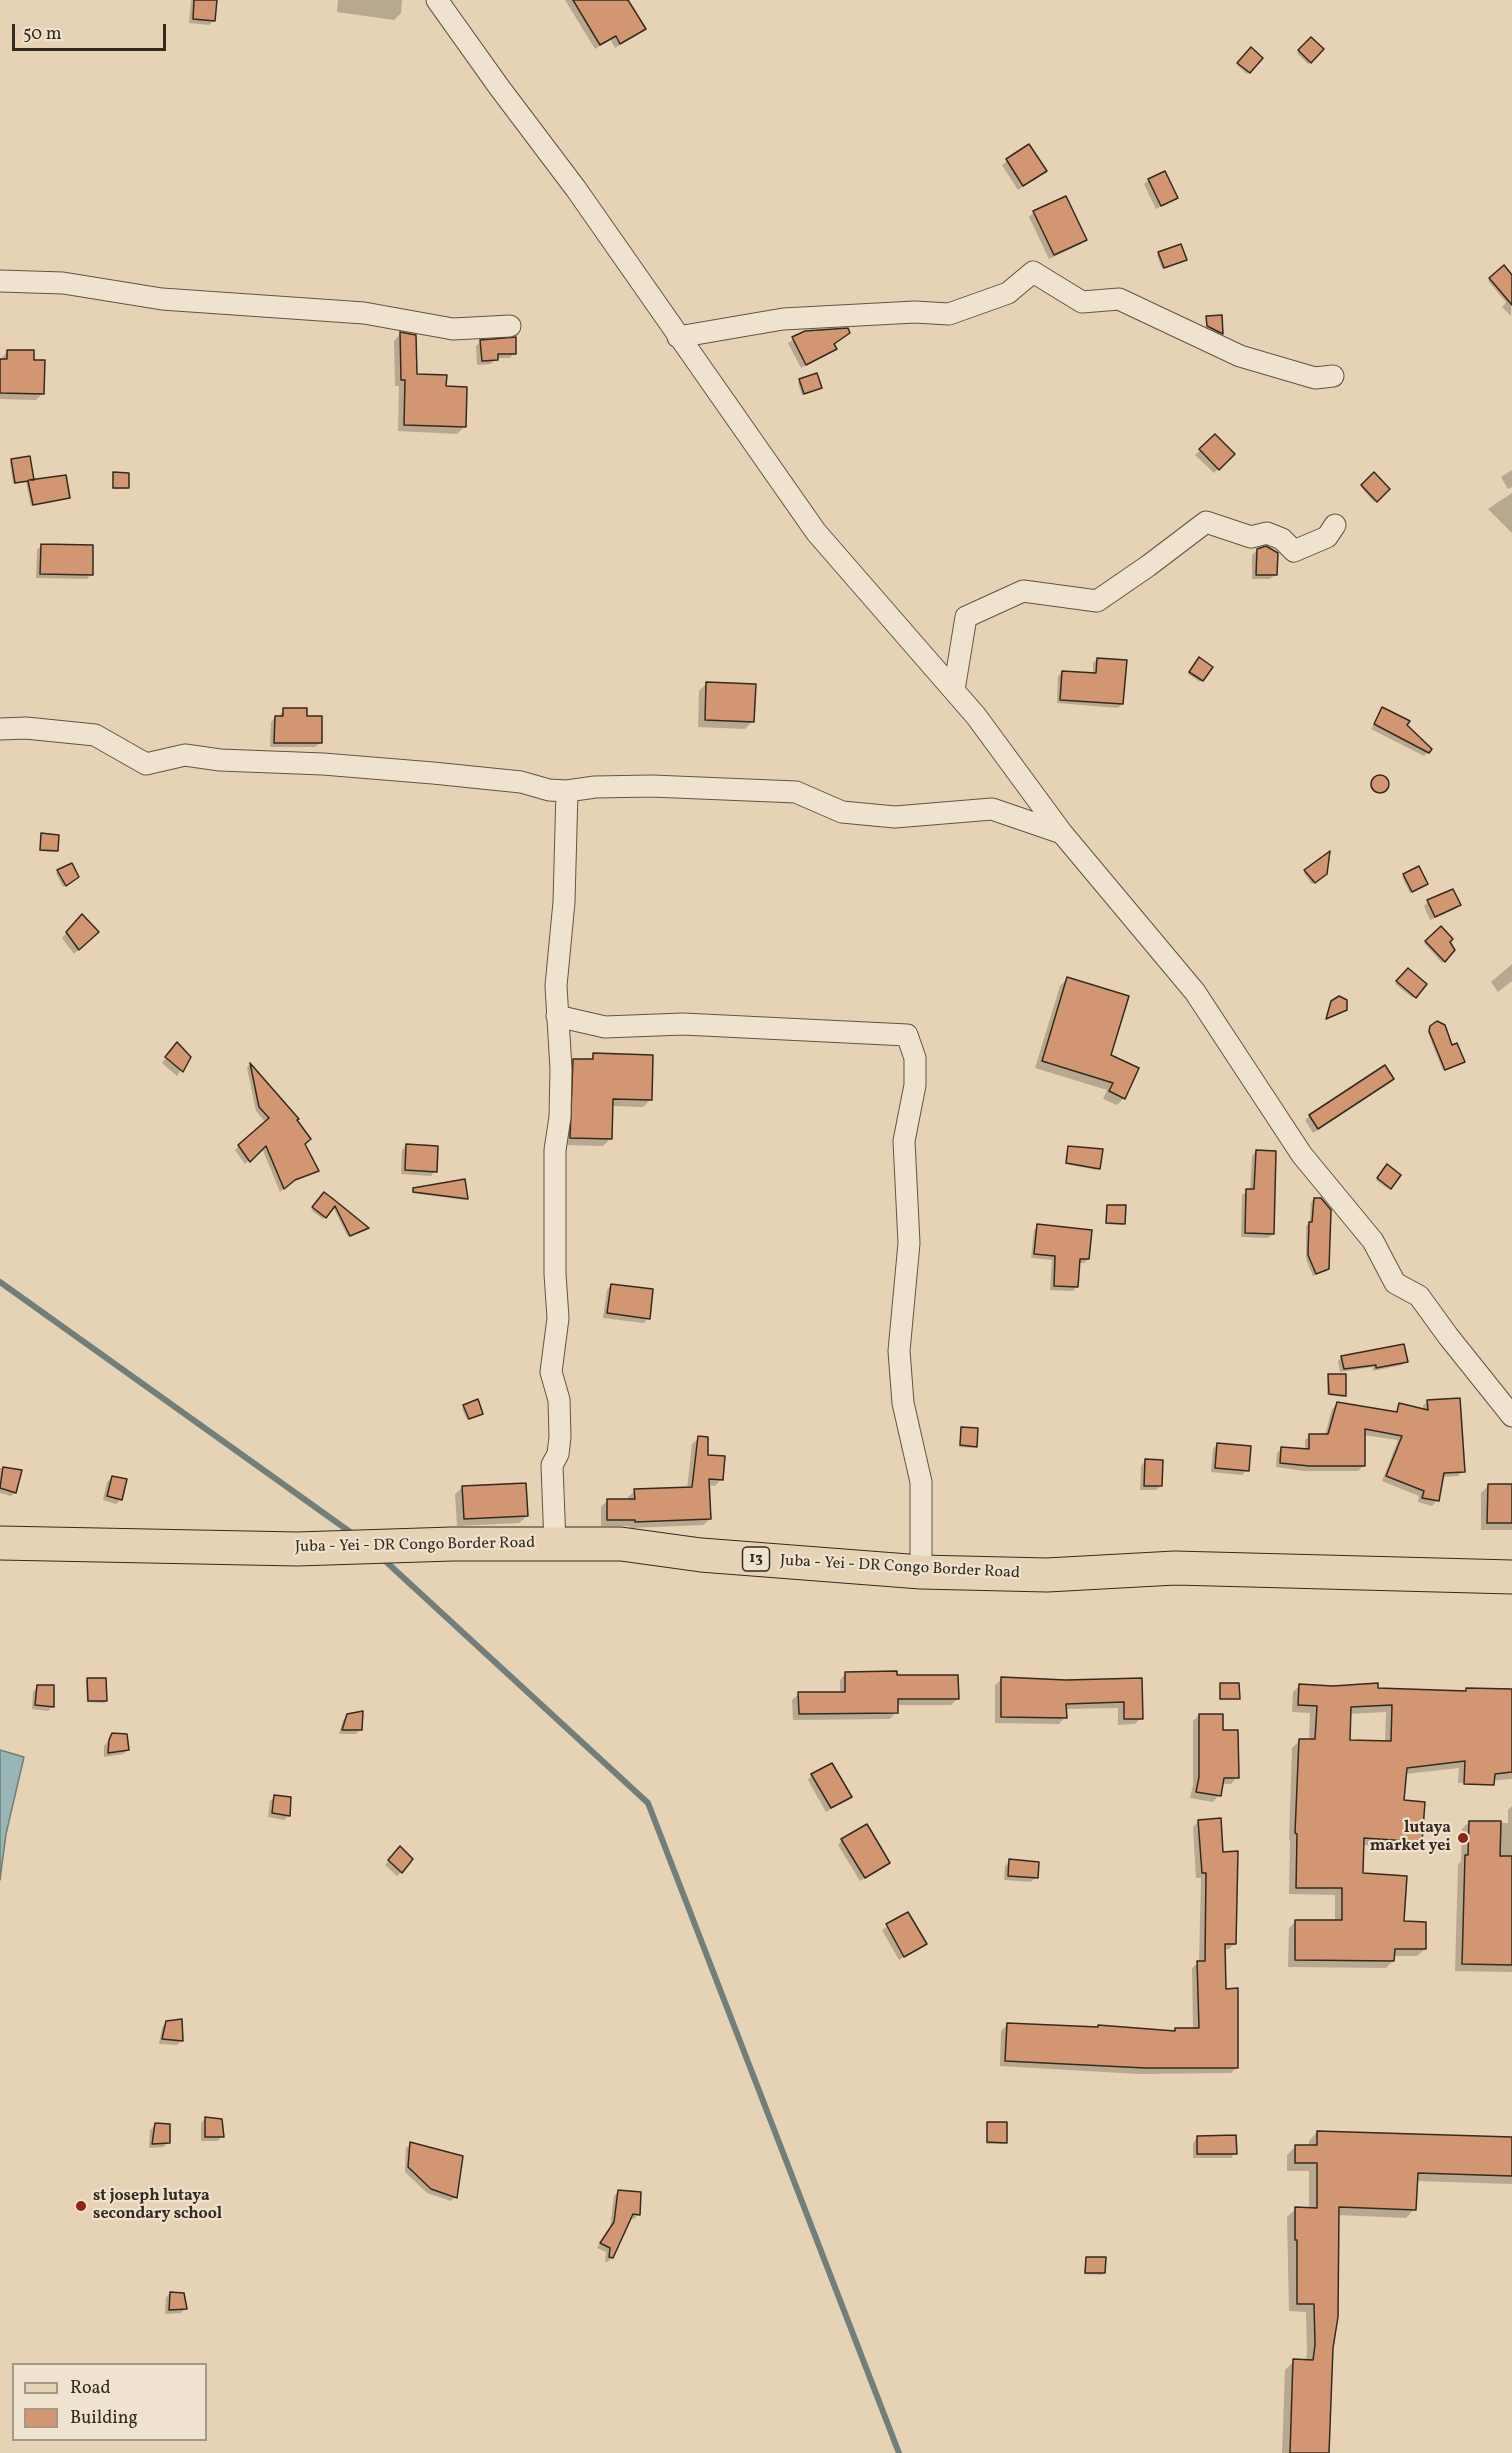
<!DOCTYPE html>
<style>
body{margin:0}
#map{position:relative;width:1512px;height:2453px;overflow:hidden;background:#e6d2b5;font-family:Vollkorn,serif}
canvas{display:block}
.legend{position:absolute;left:12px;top:2363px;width:195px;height:78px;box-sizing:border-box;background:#efe2cf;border:2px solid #a59889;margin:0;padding:8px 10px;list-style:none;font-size:18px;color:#352a1f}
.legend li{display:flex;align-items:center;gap:12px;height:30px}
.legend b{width:30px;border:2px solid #a59889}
.scale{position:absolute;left:12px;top:24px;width:154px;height:27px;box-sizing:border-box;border:3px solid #352a1f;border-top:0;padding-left:8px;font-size:18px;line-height:21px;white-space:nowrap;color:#352a1f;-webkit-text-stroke:4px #efe2cf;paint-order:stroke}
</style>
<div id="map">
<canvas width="1512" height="2453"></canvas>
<ul class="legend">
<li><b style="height:8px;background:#e6d2b5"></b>Road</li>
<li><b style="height:16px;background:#d29772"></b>Building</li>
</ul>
<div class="scale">50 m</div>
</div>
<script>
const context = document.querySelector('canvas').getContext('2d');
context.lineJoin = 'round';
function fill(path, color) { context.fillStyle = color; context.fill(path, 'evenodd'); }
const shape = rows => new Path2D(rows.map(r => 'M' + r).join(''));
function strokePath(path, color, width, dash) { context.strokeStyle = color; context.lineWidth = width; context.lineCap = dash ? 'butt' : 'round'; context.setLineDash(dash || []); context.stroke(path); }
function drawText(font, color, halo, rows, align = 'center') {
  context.font = font + ' Vollkorn,serif'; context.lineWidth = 4.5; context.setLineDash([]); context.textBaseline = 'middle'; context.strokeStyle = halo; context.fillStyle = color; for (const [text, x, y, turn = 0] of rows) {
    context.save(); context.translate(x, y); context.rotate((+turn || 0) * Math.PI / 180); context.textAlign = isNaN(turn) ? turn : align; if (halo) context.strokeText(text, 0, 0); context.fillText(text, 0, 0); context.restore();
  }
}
const water = shape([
 [0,1750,24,1757,6,1834,0,1880,0,1750]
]);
fill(water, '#99b6b6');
strokePath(water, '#717e7a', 1.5);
fill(shape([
 [191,0,216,0,214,20,209,25,189,23],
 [338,0,402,0,401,13,394,20,337,12],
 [565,0,626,0,644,29,615,48,610,39,595,49],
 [1311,39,1322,49,1308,64,1297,53],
 [1251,49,1261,58,1247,74,1237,65],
 [1029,146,1045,171,1018,190,1002,165],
 [1149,180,1176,198,1156,209,1144,184],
 [1065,198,1085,239,1081,244,1049,259,1029,217,1034,212],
 [1159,253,1185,260,1162,269,1157,255],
 [1504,267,1512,277,1511,316,1502,307,1506,302,1488,281],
 [1220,316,1220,335,1206,328,1207,318],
 [805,332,833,344,835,349,801,368,788,343],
 [400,334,416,375,464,427,457,434,398,431,399,386,395,386,394,341],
 [481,342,514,353,510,358,496,358,491,364,477,365,476,346],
 [8,351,33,361,43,393,36,400,0,399,0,360],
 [800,381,820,388,802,395,798,383],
 [1215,436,1233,454,1214,473,1195,455],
 [12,460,32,479,68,497,31,506,26,482,13,484,10,462],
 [1512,470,1512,487,1508,489,1501,477],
 [114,474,127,487,126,489,112,489],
 [1374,474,1388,489,1374,502,1361,487],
 [1512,493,1512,533,1488,509],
 [41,546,91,574,87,579,36,578,37,550],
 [1257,550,1275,575,1270,579,1252,579,1252,555],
 [1097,659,1122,704,1118,708,1057,703,1058,676,1062,672,1093,674,1093,663],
 [1197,661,1211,668,1200,682,1188,674],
 [707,683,753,721,745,729,698,727,699,691],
 [1383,709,1405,725,1428,752,1424,756,1371,729],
 [283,710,320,743,315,747,270,747,271,722,275,717,279,717],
 '1370 785a8 8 0 1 1 16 0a8 8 0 1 1-16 0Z',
 [42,835,56,851,55,852,39,851],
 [58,871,75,879,63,887,56,873],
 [1305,871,1323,876,1312,884,1304,873],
 [1404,875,1424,886,1410,893,1402,877],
 [1428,902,1459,905,1455,909,1430,920,1424,906],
 [82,916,97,932,74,954,62,938],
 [1441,928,1453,950,1442,963,1424,943],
 [1512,964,1512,981,1498,992,1491,982],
 [1408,970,1425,984,1413,998,1395,984],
 [1067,979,1109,1056,1124,1098,1117,1105,1103,1099,1107,1090,1035,1068,1060,986],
 [1431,1026,1451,1047,1463,1062,1461,1064,1443,1071,1428,1033],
 [173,1048,189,1057,177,1076,162,1063],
 [594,1055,650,1100,643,1107,612,1106,611,1138,603,1146,564,1145,566,1068,574,1060,588,1061],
 [249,1065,297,1119,296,1120,303,1144,317,1170,289,1184,280,1192,262,1148,245,1164,235,1150,266,1123,256,1111,247,1068],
 [1392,1079,1313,1133,1305,1120,1310,1116],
 [407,1145,435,1171,431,1176,401,1174,402,1150],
 [1069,1147,1098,1168,1096,1170,1065,1164],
 [1256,1151,1273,1234,1268,1238,1241,1237,1242,1195,1250,1190,1252,1156],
 [1387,1166,1390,1188,1388,1189,1376,1180],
 [414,1189,467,1198,465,1200,412,1193],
 [324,1194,365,1229,348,1237,333,1207,323,1219,311,1210],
 [1314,1199,1328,1268,1313,1276,1306,1259,1306,1226,1310,1223,1311,1202],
 [1107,1206,1124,1223,1122,1225,1105,1224],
 [1038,1226,1088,1259,1084,1263,1078,1263,1077,1286,1073,1291,1050,1290,1052,1260,1031,1258,1034,1230],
 [611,1285,648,1318,644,1323,603,1318,607,1290],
 [1342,1357,1406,1361,1402,1365,1373,1371,1373,1367,1340,1372,1338,1361],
 [1329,1376,1345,1395,1343,1397,1327,1395,1327,1378],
 [1428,1401,1463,1471,1458,1476,1442,1477,1437,1500,1432,1506,1418,1502,1419,1496,1382,1481,1398,1440,1363,1435,1363,1466,1358,1471,1304,1471,1276,1467,1277,1453,1282,1448,1305,1450,1305,1440,1310,1435,1325,1435,1332,1409,1338,1403,1394,1413,1400,1405,1423,1410,1423,1406],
 [464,1406,481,1414,467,1420,462,1408],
 [961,1429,975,1446,973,1448,959,1447],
 [699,1438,721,1479,715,1486,708,1485,710,1519,703,1525,630,1528,630,1526,601,1526,601,1507,607,1501,629,1501,628,1497,635,1491,687,1489,692,1444],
 [1217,1444,1247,1470,1242,1475,1211,1472,1213,1449],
 [1145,1461,1161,1486,1156,1490,1140,1490,1141,1466],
 [0,1468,20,1471,15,1492,11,1496,0,1493],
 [112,1478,121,1499,116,1504,103,1500,107,1482],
 [1488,1486,1512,1486,1512,1530,1481,1530,1481,1493],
 [463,1487,527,1516,519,1523,457,1526,455,1494],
 [846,1673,896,1676,957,1699,951,1705,896,1705,896,1712,890,1719,793,1720,792,1700,799,1694,840,1693,840,1680],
 [88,1679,106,1701,104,1703,87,1702,86,1681],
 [1002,1679,1066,1681,1140,1680,1141,1718,1135,1724,1118,1725,1118,1708,1065,1709,1065,1717,1059,1724,995,1723,995,1685],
 [1221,1685,1238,1698,1219,1700],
 [1300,1685,1464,1692,1467,1690,1512,1691,1512,1779,1458,1783,1459,1768,1405,1774,1402,1802,1421,1841,1414,1848,1362,1845,1362,1874,1425,1949,1417,1956,1393,1956,1393,1961,1386,1968,1288,1967,1289,1928,1296,1921,1335,1921,1335,1895,1289,1894,1290,1840,1289,1840,1292,1748,1300,1740,1309,1741,1310,1713,1292,1712,1293,1692],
 [1386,1712,1385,1742,1349,1742,1349,1714],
 [37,1687,52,1707,48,1711,32,1709,33,1692],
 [348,1715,361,1729,356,1734,339,1734,343,1720],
 [1199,1715,1221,1731,1237,1777,1231,1784,1221,1784,1219,1795,1213,1802,1190,1798,1193,1785,1193,1721],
 [113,1735,128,1750,123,1754,104,1757,104,1746],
 [812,1775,850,1797,826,1812,808,1780],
 [275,1797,289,1815,284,1820,268,1817,270,1801],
 [1512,1806,1512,1972,1455,1971,1458,1864,1461,1861,1462,1829,1469,1822,1508,1823,1508,1810],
 [1199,1821,1221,1854,1235,1943,1229,1949,1224,1949,1225,1990,1237,2067,1231,2073,1138,2074,1000,2066,1001,2031,1007,2025,1172,2033,1175,2030,1193,2030,1192,1968,1199,1962,1201,1878,1196,1878,1193,1827],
 [842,1840,888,1863,860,1881,838,1845],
 [395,1853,401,1872,397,1876,385,1865],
 [1009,1861,1036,1877,1031,1882,1004,1880,1005,1866],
 [907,1914,925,1944,899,1960,882,1930],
 [167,2022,182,2040,177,2045,159,2044,162,2027],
 [205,2119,222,2136,218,2141,201,2141,201,2123],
 [988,2124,1005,2142,1003,2144,986,2144],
 [155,2125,168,2142,164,2147,149,2148,150,2130],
 [1317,2132,1512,2139,1512,2184,1416,2181,1414,2209,1406,2218,1337,2215,1328,2453,1282,2453,1285,2370,1294,2361,1306,2361,1307,2354,1306,2312,1289,2311,1287,2217,1296,2209,1309,2209,1309,2171,1287,2171,1287,2155,1296,2146,1309,2147,1309,2141],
 [1197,2138,1235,2153,1231,2158,1193,2158,1193,2143],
 [411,2144,455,2197,451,2201,427,2193,405,2172,406,2148],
 [619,2191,638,2215,634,2219,630,2219,612,2258,607,2262,605,2262,606,2252,597,2248,610,2228,614,2196],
 [1086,2258,1104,2273,1102,2275,1084,2274],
 [170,2293,185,2309,181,2313,165,2314,166,2298]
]), '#0003');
strokePath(shape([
 [0,1282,353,1534],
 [382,1558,648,1803,899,2453]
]), '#717e7a', 6);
const building = shape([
 [194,0,217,0,215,21,193,19,194,0],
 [573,0,628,0,646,29,620,44,616,36,600,45,573,0],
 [1311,37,1324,49,1311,63,1298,50,1311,37],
 [1251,47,1263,58,1250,73,1237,63,1251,47],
 [1029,144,1047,171,1023,186,1006,159,1029,144],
 [1165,171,1178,198,1161,206,1148,179,1165,171],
 [1066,196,1087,240,1054,255,1033,211,1066,196],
 [1181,244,1187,260,1164,268,1158,252,1181,244],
 [1504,265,1512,275,1512,305,1489,278,1504,265],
 [1222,315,1223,334,1207,326,1206,316,1222,315],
 [848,328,850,333,834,344,837,349,806,365,792,337,805,331,848,328],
 [400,332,416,335,417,374,447,375,446,386,467,387,466,427,404,425,405,380,401,380,400,332],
 [516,337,516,354,498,354,498,360,482,361,480,340,516,337],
 [7,350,34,350,34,360,45,360,44,394,0,393,0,359,7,359,7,350],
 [817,373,822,388,804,394,799,379,817,373],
 [1215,434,1235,454,1219,470,1199,449,1215,434],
 [30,456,34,480,29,480,66,475,70,498,33,505,28,481,15,483,11,459,30,456],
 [113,472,129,473,129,488,113,488,113,472],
 [1374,472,1390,489,1377,502,1361,485,1374,472],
 [41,544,93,545,93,575,40,574,41,544],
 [1266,546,1278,553,1277,575,1256,575,1257,549,1266,546],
 [1199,657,1213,667,1203,681,1189,672,1199,657],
 [1097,658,1127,660,1123,704,1060,700,1062,671,1096,673,1097,658],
 [706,682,756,684,754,722,705,720,706,682],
 [1382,707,1410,721,1407,725,1432,749,1429,753,1374,724,1382,707],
 [283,708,307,708,307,716,322,716,322,743,274,743,275,716,283,716,283,708],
 '1371 784a9 9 0 1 1 18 0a9 9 0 1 1-18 0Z',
 [41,833,59,835,58,851,40,850,41,833],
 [1330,851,1327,874,1315,883,1304,870,1330,851],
 [72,863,79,877,66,886,57,870,72,863],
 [1419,866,1428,884,1412,892,1403,874,1419,866],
 [1453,889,1461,905,1435,917,1427,900,1453,889],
 [82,914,99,932,79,950,66,932,82,914],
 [1441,926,1453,939,1450,942,1455,950,1445,962,1425,941,1441,926],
 [1408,968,1427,984,1416,998,1396,981,1408,968],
 [1067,977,1129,996,1111,1055,1139,1068,1125,1099,1109,1091,1113,1083,1042,1061,1067,977],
 [1339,996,1347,1000,1347,1010,1326,1019,1331,1001,1339,996],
 [1437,1021,1445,1025,1452,1045,1457,1043,1465,1062,1445,1070,1429,1031,1430,1026,1437,1021],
 [177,1042,191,1057,183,1072,165,1057,177,1042],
 [593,1053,653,1055,652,1100,613,1099,612,1139,570,1138,573,1059,593,1059,593,1053],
 [250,1063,299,1119,297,1120,311,1139,305,1144,319,1171,295,1180,284,1189,266,1146,250,1162,238,1145,269,1118,259,1107,250,1063],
 [1385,1065,1394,1079,1318,1129,1309,1115,1385,1065],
 [406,1144,438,1146,437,1172,405,1170,406,1144],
 [1068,1146,1103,1149,1100,1169,1066,1163,1068,1146],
 [1256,1150,1276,1151,1274,1234,1245,1233,1246,1189,1254,1189,1256,1150],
 [1387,1164,1401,1175,1391,1189,1377,1178,1387,1164],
 [465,1179,468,1199,413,1192,413,1188,465,1179],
 [324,1192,332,1198,369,1228,350,1236,335,1206,326,1218,312,1207,324,1192],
 [1314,1198,1321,1198,1331,1210,1329,1269,1316,1274,1308,1255,1309,1222,1312,1222,1314,1198],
 [1107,1205,1126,1205,1125,1224,1106,1223,1107,1205],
 [1037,1224,1092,1230,1089,1259,1080,1259,1078,1287,1054,1286,1055,1256,1034,1254,1037,1224],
 [611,1284,653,1289,650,1319,607,1313,611,1284],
 [1404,1344,1408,1362,1376,1368,1376,1365,1344,1369,1341,1356,1404,1344],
 [1328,1374,1346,1374,1346,1396,1329,1394,1328,1374],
 [1460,1398,1465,1472,1444,1473,1439,1501,1422,1498,1424,1491,1386,1476,1402,1436,1365,1429,1365,1466,1309,1466,1280,1463,1281,1447,1309,1449,1309,1434,1328,1434,1337,1402,1397,1412,1399,1403,1428,1410,1427,1400,1460,1398],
 [478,1399,483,1414,469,1419,463,1405,478,1399],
 [961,1427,978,1428,977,1447,960,1445,961,1427],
 [698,1436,708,1437,708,1455,725,1456,723,1480,709,1479,711,1519,635,1522,635,1520,607,1520,607,1499,635,1499,634,1489,692,1487,698,1436],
 [1217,1443,1251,1446,1249,1471,1215,1468,1217,1443],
 [1145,1459,1163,1460,1162,1486,1144,1486,1145,1459],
 [3,1467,22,1470,16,1493,0,1488,3,1467],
 [112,1476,127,1479,122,1500,107,1496,112,1476],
 [526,1483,528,1516,464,1519,462,1486,526,1483],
 [1488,1484,1512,1484,1512,1523,1487,1523,1488,1484],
 [897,1671,897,1675,958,1675,959,1699,898,1699,898,1713,799,1714,798,1692,845,1692,845,1672,897,1671],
 [1001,1677,1066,1680,1142,1678,1143,1719,1124,1719,1124,1702,1066,1704,1067,1718,1001,1717,1001,1677],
 [87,1678,106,1678,107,1701,88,1701,87,1678],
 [1220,1683,1239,1683,1240,1699,1220,1699,1220,1683],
 [1378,1683,1378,1688,1466,1691,1466,1688,1512,1689,1512,1772,1495,1774,1494,1785,1464,1784,1465,1761,1407,1768,1404,1800,1425,1802,1422,1842,1364,1838,1363,1873,1407,1876,1404,1921,1426,1922,1426,1949,1395,1949,1394,1961,1295,1960,1295,1920,1342,1920,1342,1888,1296,1888,1297,1834,1295,1833,1299,1739,1315,1739,1317,1706,1298,1705,1299,1684,1333,1686,1378,1683],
 [1392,1705,1391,1741,1350,1740,1351,1707,1392,1705],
 [37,1685,54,1685,54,1707,35,1705,37,1685],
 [363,1711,362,1730,342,1730,347,1714,363,1711],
 [1199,1714,1223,1714,1223,1730,1238,1730,1239,1778,1224,1778,1221,1796,1196,1792,1199,1777,1199,1714],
 [112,1733,127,1734,129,1750,108,1753,109,1740,112,1733],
 [832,1763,852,1797,831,1808,811,1774,832,1763],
 [274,1795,291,1797,290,1816,272,1813,274,1795],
 [1221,1818,1223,1852,1238,1851,1236,1944,1225,1944,1226,1989,1238,1988,1238,2068,1145,2068,1005,2061,1007,2023,1098,2027,1098,2025,1175,2031,1175,2028,1199,2028,1197,1961,1205,1961,1206,1873,1202,1873,1198,1820,1221,1818],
 [1469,1821,1501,1821,1500,1856,1512,1856,1512,1965,1462,1964,1465,1855,1468,1855,1469,1821],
 [867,1824,890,1863,865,1878,841,1839,867,1824],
 [400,1846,413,1859,402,1873,388,1860,400,1846],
 [1009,1859,1039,1862,1038,1878,1008,1876,1009,1859],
 [908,1912,927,1944,904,1957,886,1924,908,1912],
 [182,2019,183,2041,162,2039,166,2021,182,2019],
 [205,2117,222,2119,224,2137,205,2137,205,2117],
 [987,2122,1007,2122,1007,2143,987,2142,987,2122],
 [155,2123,170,2124,170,2143,152,2144,155,2123],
 [1317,2131,1512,2137,1512,2176,1418,2173,1416,2210,1339,2207,1338,2317,1333,2348,1329,2453,1290,2453,1293,2359,1313,2360,1315,2345,1314,2304,1297,2304,1297,2240,1295,2240,1295,2207,1317,2208,1317,2163,1295,2163,1295,2145,1317,2145,1317,2131],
 [1236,2135,1237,2154,1197,2154,1197,2136,1236,2135],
 [410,2142,463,2156,457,2198,431,2189,408,2167,410,2142],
 [618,2190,641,2192,640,2215,633,2214,613,2258,609,2257,610,2248,600,2243,614,2222,618,2190],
 [1086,2257,1106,2257,1105,2273,1085,2273,1086,2257],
 [170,2292,184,2293,187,2309,169,2310,170,2292]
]);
fill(building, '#d29772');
strokePath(building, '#352a1f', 1.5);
const minor = shape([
 [437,0,499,87,576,189,816,532,976,716,1062,833,1195,992,1302,1155,1373,1241,1395,1283,1419,1296,1448,1336,1512,1416],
 [0,281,63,283,162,299,364,313,453,329,510,326],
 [678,337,783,319,915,312,949,314,1008,293,1033,272,1082,302,1119,299,1240,356,1315,378,1333,376],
 [954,690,966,617,1023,591,1097,601,1148,566,1206,522,1251,537,1267,533,1282,539,1294,551,1327,537,1335,525],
 [0,729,26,728,95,735,146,764,185,755,220,760,323,764,433,773,521,782,549,790,567,791,595,787,652,786,796,792,842,812,895,817,992,809,1062,833],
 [557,1016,605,1027,683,1024,907,1035,915,1058,915,1085,904,1141,909,1243,899,1351,903,1403,921,1482,921,1572],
 [555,1544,552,1465,558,1454,560,1437,559,1400,551,1372,558,1318,555,1274,555,1150,560,1117,561,1069,556,986,564,902,567,791]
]);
const primary = shape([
 [0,1543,297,1549,452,1544,621,1544,701,1555,921,1572,1047,1575,1175,1568,1512,1577]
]);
strokePath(minor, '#615444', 23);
strokePath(primary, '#352a1f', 35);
strokePath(minor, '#efe2cf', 21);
strokePath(primary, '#e6d2b5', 33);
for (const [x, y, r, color] of [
 [1463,1838,6,"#8f2418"],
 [81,2206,6,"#8f2418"]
]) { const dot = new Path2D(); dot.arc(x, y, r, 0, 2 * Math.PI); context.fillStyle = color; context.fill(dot); strokePath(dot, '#efe2cf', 2); }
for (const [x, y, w] of [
 [756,1559,27]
]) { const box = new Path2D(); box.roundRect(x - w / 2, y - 12, w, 24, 4.5); context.fillStyle = '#efe2cf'; context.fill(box); strokePath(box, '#352a1f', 1.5); }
drawText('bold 15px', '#352a1f', null, [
 ["13",756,1559]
]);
drawText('16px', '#352a1f', '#efe2cf', [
 ["Juba - Yei - DR Congo Border Road",415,1546,-1],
 ["Juba - Yei - DR Congo Border Road",900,1568,3]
]);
drawText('bold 16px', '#352a1f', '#efe2cf', [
 ["lutaya",1451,1829],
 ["market yei",1451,1847],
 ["st joseph lutaya",93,2197,"left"],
 ["secondary school",93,2215,"left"]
], 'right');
</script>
